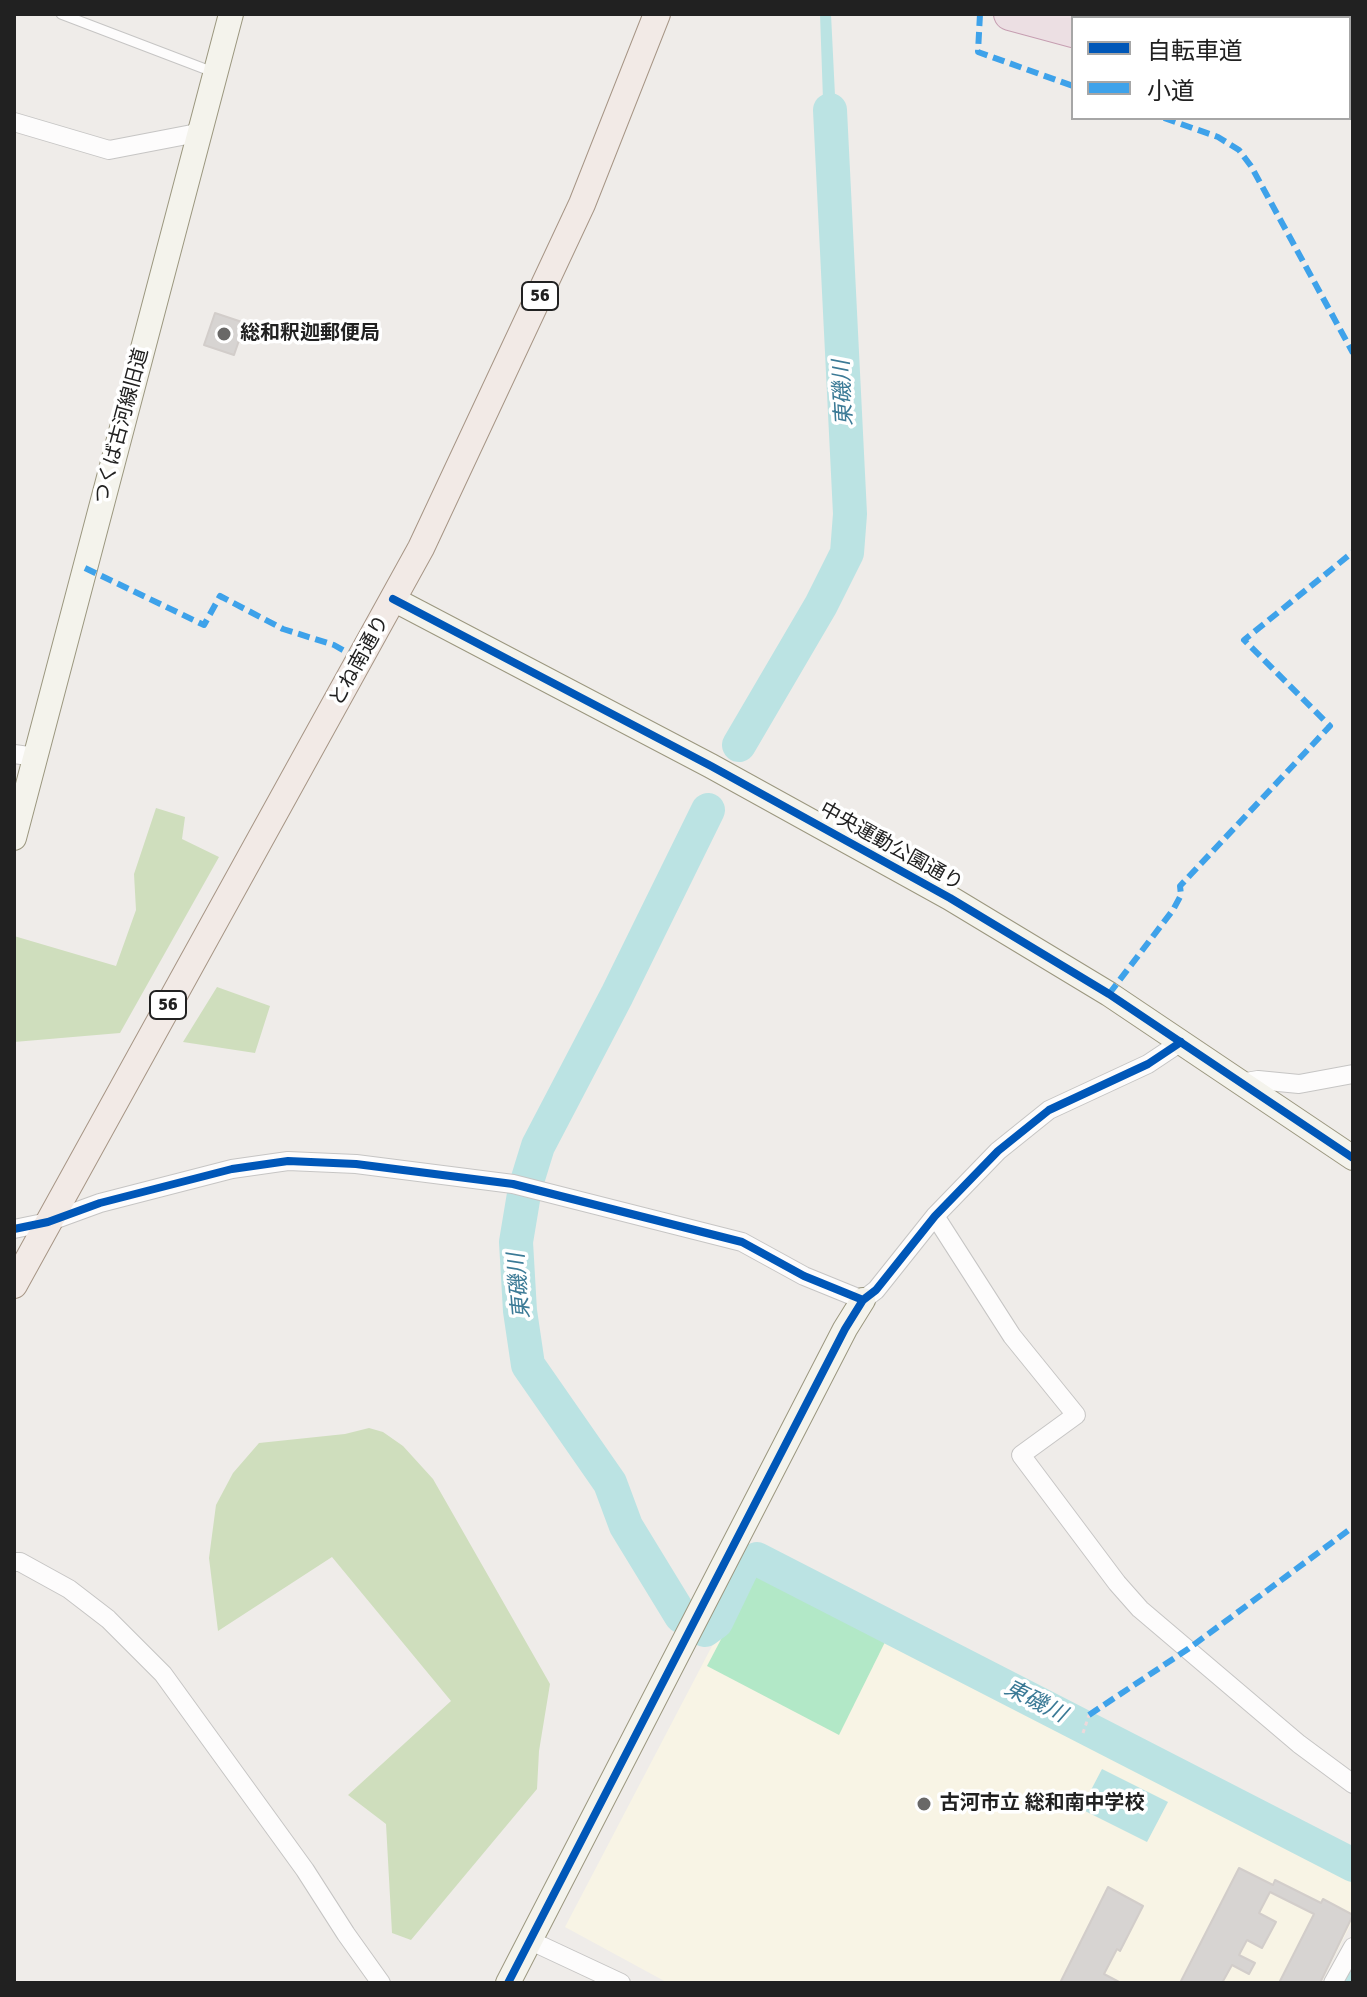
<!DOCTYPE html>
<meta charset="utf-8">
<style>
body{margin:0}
#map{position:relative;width:1367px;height:1997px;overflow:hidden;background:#efece9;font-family:Signika,"Noto Sans JP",sans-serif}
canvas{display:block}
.frame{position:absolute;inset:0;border:16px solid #212121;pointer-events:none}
.legend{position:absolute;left:1071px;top:16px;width:280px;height:104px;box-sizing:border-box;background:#fff;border:2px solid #a6a6a6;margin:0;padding:10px 14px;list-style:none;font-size:24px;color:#212121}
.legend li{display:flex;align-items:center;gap:16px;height:40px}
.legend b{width:40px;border:2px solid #a6a6a6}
</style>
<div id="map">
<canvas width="1367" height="1997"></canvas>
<div class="frame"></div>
<ul class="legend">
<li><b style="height:10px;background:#0057b8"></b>自転車道</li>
<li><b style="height:10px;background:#3ea2ea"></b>小道</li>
</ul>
</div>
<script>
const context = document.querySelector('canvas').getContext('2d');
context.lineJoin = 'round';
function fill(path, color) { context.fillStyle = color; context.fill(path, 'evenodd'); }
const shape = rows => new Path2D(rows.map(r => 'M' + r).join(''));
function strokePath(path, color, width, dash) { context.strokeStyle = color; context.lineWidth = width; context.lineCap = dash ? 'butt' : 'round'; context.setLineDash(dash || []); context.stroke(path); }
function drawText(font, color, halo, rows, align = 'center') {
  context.font = font + ' Signika,"Noto Sans JP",sans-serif'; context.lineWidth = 7; context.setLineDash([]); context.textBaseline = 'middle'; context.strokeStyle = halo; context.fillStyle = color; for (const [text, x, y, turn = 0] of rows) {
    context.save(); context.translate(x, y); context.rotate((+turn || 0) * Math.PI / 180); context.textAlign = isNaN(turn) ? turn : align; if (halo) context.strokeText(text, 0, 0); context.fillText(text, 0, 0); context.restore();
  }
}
fill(shape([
 [756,1562,1353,1874,1353,1920,1321,1983,668,1983,565,1927]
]), '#f8f4e5');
fill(shape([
 [156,808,185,817,182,839,219,857,120,1033,14,1042,14,936,116,966,136,910,134,874],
 [217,987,270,1006,255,1053,183,1042],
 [369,1428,383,1432,403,1446,433,1479,550,1684,539,1751,537,1789,411,1940,392,1933,386,1824,348,1795,451,1701,332,1557,218,1631,209,1558,216,1505,233,1473,259,1443,345,1434]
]), '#cfdebd');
fill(shape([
 [760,1565,888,1636,839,1735,707,1666]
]), '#b2e8c7');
fill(shape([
 [820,14,831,14,838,157,825,157],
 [1102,1769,1168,1802,1147,1842,1081,1809]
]), '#bbe3e3');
strokePath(shape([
 [739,745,821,605,847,553,850,514,830,110],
 [681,1616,626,1526,610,1483,528,1365,520,1311,516,1242,525,1188,538,1146,617,995,708,810],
 [705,1630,716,1622,744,1564,757,1559,1353,1865],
 [1349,1983,1353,1976]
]), '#bbe3e3', 34);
const building = shape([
 [215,313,245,323,234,355,204,345,215,313],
 [1239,1868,1273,1885,1275,1880,1321,1903,1323,1899,1353,1915,1320,1983,1279,1983,1314,1914,1270,1892,1259,1913,1276,1922,1262,1948,1247,1940,1239,1955,1255,1963,1249,1974,1232,1965,1222,1983,1180,1983,1239,1868],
 [1108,1887,1143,1906,1120,1951,1117,1949,1104,1974,1121,1983,1060,1983,1108,1887]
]);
fill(building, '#d7d4d2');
strokePath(building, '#d2cdca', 2);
const lane = shape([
 [61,14,213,72]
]);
const street = shape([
 [1094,18,1096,14],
 [14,122,109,150,192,134,202,127],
 [14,754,36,757],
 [1240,1083,1258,1080,1299,1084,1353,1074],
 [935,1216,1012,1336,1076,1415,1021,1455,1117,1583,1140,1609,1299,1744,1353,1784],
 [14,1229,48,1222,100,1203,232,1169,288,1161,356,1164,513,1184,742,1242,804,1276,863,1300,876,1290,935,1216,998,1151,1049,1110,1148,1064,1181,1042],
 [14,1562,20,1562,69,1589,108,1619,163,1674,305,1870,346,1934,381,1983],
 [529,1940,621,1983],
 [1333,1983,1353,1947]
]);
const secondary = shape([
 [393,599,711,766,950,898,1109,994,1353,1158],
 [14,838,231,14],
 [508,1983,845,1329,863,1300]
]);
const primary = shape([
 [14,1285,421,548,582,204,657,14]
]);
const highway = shape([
 [1010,14,1073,31],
 [1349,89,1353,90]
]);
strokePath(lane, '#c6c5c4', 11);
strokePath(street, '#c6c5c4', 20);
strokePath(secondary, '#9b977f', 26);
strokePath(primary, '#a69585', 28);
strokePath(highway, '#c69eb1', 34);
strokePath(shape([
 [1083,1733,1089,1715]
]), '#ecd9db', 3, [4, 4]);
strokePath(lane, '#fdfcfc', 9);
strokePath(street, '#fdfcfc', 18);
strokePath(secondary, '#f4f3ec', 24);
strokePath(primary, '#f2eae6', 26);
strokePath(highway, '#ecdfe3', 32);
strokePath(shape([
 [980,14,978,52,1073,86],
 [1164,118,1218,137,1239,150,1251,166,1353,353],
 [85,568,204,625,220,596,283,629,334,645,361,660],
 [1109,994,1173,910,1181,895,1180,886,1330,726,1244,640,1353,552],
 [1089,1715,1188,1649,1353,1527]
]), '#3ea2ea', 6, [12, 6]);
strokePath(shape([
 [393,599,711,766,950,898,1109,994,1353,1158],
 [14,1229,48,1222,100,1203,232,1169,288,1161,356,1164,513,1184,742,1242,804,1276,863,1300],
 [508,1983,845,1329,863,1300,876,1290,935,1216,998,1151,1049,1110,1148,1064,1181,1042]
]), '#0057b8', 8);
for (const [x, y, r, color] of [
 [224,334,8,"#696867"],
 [924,1804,8,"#696867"]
]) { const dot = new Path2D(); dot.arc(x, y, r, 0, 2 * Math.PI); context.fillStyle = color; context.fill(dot); strokePath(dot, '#fff', 3); }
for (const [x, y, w] of [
 [540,296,36],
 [168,1005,36]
]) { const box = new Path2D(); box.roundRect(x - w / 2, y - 14, w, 28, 6); context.fillStyle = '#fff'; context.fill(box); strokePath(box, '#212121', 2); }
drawText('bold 18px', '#212121', null, [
 ["56",540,296],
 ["56",168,1005]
]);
drawText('bold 20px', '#212121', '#fff', [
 ["総和釈迦郵便局",240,334],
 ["古河市立 総和南中学校",940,1804]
], 'left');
drawText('20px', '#212121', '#fff', [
 ["つくば古河線旧道",122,426,-75],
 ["とね南通り",360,661,-61],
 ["中央運動公園通り",891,847,29]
]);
drawText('italic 22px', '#3b7a96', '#fff', [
 ["東磯川",844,393,-93],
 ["東磯川",520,1286,-95],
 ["東磯川",1035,1702,27]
]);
</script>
